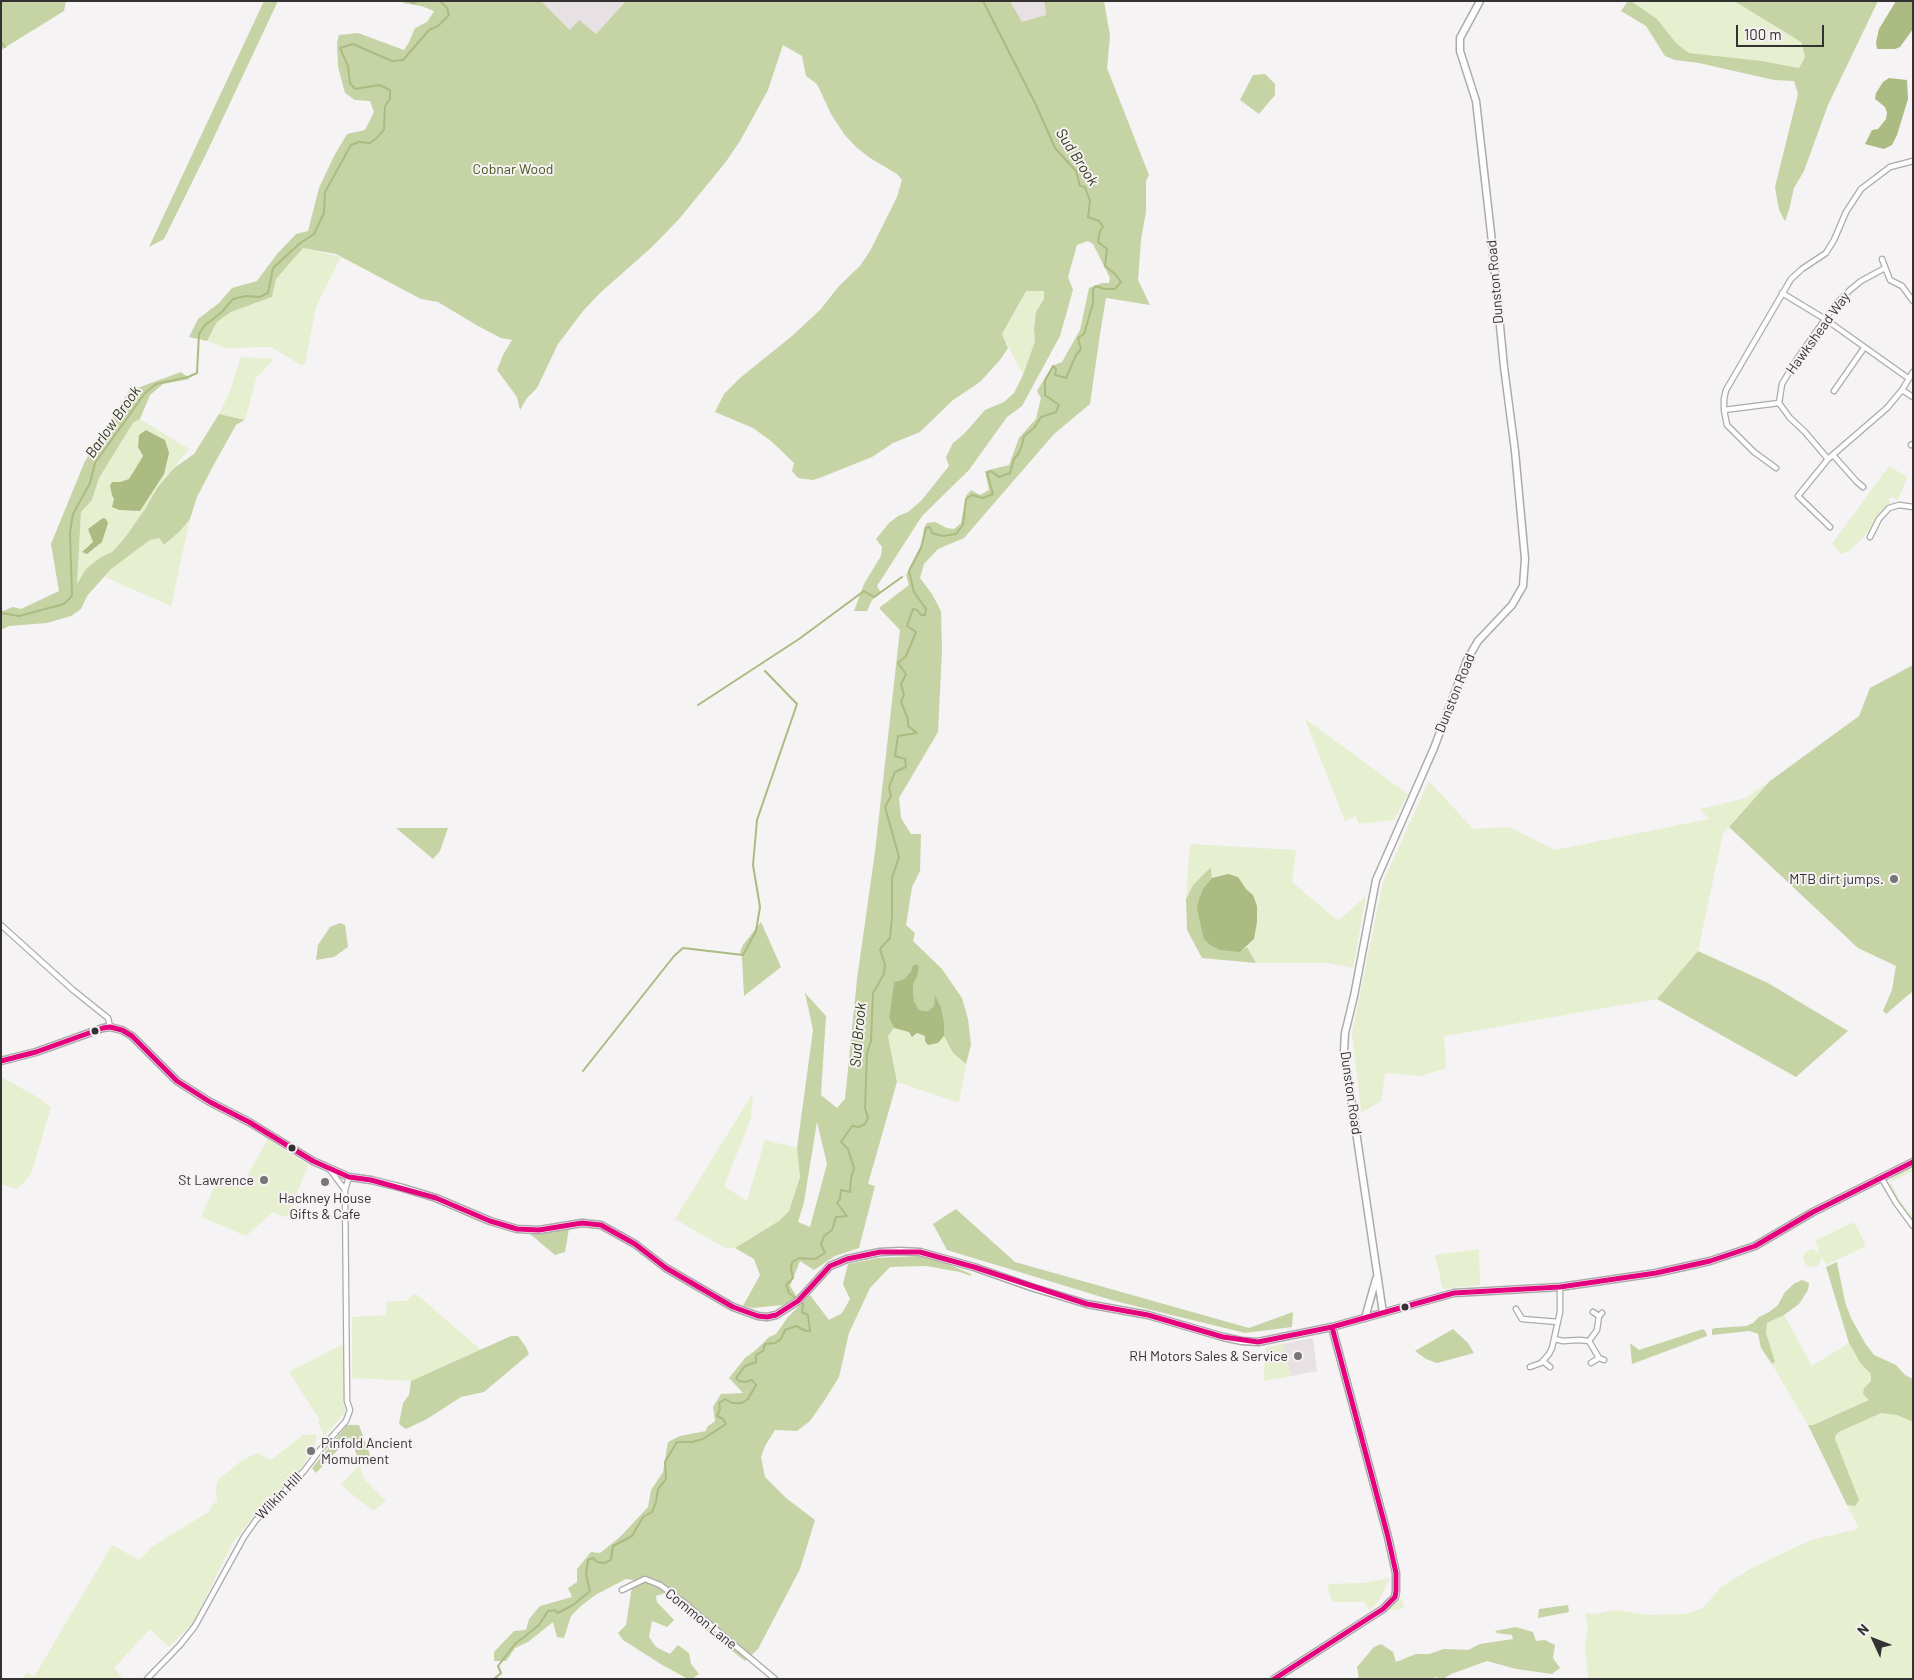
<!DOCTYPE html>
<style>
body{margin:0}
#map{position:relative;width:1914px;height:1680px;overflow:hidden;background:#f5f3f4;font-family:Barlow,sans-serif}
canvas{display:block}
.frame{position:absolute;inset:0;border:2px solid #333132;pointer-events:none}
.north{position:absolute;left:1849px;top:1615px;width:50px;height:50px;-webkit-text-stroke:4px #f6f2f4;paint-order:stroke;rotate:313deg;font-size:14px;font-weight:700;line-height:20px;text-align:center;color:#333132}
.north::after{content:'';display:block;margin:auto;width:18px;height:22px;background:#333132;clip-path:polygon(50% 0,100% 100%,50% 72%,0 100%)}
.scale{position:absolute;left:1736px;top:25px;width:88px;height:22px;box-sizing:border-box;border:2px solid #333132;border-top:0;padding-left:6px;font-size:15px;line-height:18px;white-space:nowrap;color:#333132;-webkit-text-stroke:4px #f6f2f4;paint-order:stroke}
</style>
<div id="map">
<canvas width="1914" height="1680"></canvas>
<div class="frame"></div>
<div class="north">N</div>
<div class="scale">100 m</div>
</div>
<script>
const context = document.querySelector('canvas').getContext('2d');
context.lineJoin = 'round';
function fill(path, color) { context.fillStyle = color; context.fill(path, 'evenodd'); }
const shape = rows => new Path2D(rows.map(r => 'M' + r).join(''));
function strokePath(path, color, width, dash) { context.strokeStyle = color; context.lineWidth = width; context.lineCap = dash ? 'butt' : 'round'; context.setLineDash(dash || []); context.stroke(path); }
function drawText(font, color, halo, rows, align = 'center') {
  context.font = font + ' Barlow,sans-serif'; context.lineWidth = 4; context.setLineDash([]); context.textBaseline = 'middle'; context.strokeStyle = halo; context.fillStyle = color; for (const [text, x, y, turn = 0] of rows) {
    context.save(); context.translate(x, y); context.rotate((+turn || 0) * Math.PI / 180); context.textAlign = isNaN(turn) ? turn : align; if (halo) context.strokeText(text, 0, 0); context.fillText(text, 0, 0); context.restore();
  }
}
fill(shape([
 [541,1,626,1,596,34,571,30],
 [1010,1,1044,1,1046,15,1021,23],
 [1313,1338,1317,1371,1291,1376,1282,1344]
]), '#e8e1e4');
fill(shape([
 [1631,1,1734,1,1801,42,1805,57,1799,68,1762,61,1689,53,1676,43,1657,19],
 [303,248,341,257,316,306,305,364,301,365,271,347,226,348,207,341,217,322,231,312,272,297,276,279],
 [1026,291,1044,291,1044,299,1036,313,1034,329,1035,341,1023,375,1002,334],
 [241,357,274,359,256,378,245,420,219,414,230,391],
 [140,419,189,449,157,488,145,509,124,539,112,552,101,557,77,585,81,512,92,500,99,478,133,423],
 [146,430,165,440,114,499,120,482,129,479,143,456,138,447],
 [88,529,102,542,95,549,83,552,87,546,91,546,93,542],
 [1889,466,1907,477,1898,500,1897,500,1893,497,1889,499,1890,504,1883,509,1864,537,1849,551,1841,554,1832,544],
 [190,519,171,606,105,577,111,569,132,553,150,540,159,538,164,545,180,531],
 [1305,719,1408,794,1394,820,1359,824,1356,816,1345,821],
 [1429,781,1473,829,1509,827,1555,850,1709,819,1700,809,1746,798,1770,781,1723,833,1698,951,1657,999,1444,1036,1446,1068,1421,1076,1385,1073,1381,1101,1361,1113,1352,1033,1383,882],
 [1190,844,1296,850,1292,882,1338,921,1366,896,1353,968,1327,963,1256,963,1247,947,1254,939,1253,895,1246,889,1238,877,1221,875,1212,878,1212,868,1193,885,1186,899],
 [894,1028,925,1036,938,1043,944,1036,953,1053,966,1064,959,1103,897,1082,888,1036],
 [1,1077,39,1098,51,1107,32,1171,27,1179,17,1189,1,1184],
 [753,1093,751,1118,724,1186,747,1201,765,1140,797,1148,800,1176,789,1211,779,1221,735,1248,725,1248,675,1219],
 [268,1139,308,1165,288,1216,285,1217,273,1212,246,1236,201,1217,215,1185,219,1186,221,1180,243,1189,250,1171],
 [1913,1166,1913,1171,1890,1182,1893,1176],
 [1890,1184,1892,1184,1899,1199,1913,1217,1913,1222,1896,1200],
 [1854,1222,1866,1246,1826,1265,1822,1256,1820,1262,1817,1266,1811,1267,1806,1265,1803,1257,1806,1252,1812,1249,1820,1253,1815,1241],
 [1479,1249,1480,1285,1443,1289,1435,1255],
 [415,1293,481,1350,411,1381,352,1378,352,1317,386,1315,387,1301,406,1301],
 [1784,1315,1812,1366,1849,1343,1861,1364,1871,1374,1871,1381,1864,1388,1869,1400,1813,1425,1808,1425,1772,1364,1775,1362,1766,1333,1767,1323],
 [343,1344,345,1401,348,1409,322,1439,323,1433,318,1422,320,1420,289,1372],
 [1282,1344,1291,1376,1264,1381,1265,1349,1267,1347],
 [1881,1413,1897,1415,1913,1422,1913,1679,1588,1679,1585,1644,1588,1625,1585,1613,1595,1614,1617,1610,1650,1615,1685,1614,1703,1608,1721,1587,1752,1568,1811,1540,1857,1529,1858,1524,1856,1523,1847,1505,1855,1506,1835,1439,1839,1432],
 [303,1435,316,1435,315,1449,310,1446,306,1450,310,1455,298,1472,252,1518,232,1544,193,1623,169,1647,150,1629,114,1668,123,1679,23,1679,27,1672,34,1677,112,1545,139,1560,153,1546,210,1511,211,1506,217,1501,216,1488,218,1480,241,1461,257,1453,268,1459,272,1459],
 [360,1464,363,1478,386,1501,373,1511,341,1485],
 [1390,1578,1378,1602,1369,1610,1364,1602,1332,1602,1327,1584,1364,1583],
 [1397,1598,1402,1600,1404,1608,1388,1611]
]), '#e6efd0');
fill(shape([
 [1,1,66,1,64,11,1,50],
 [264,1,278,1,207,152,164,239,149,247],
 [403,1,541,1,570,30,579,20,596,34,626,1,671,1,672,3,674,1,1010,1,1022,22,1046,15,1044,1,1104,1,1110,36,1107,68,1149,175,1146,181,1146,212,1141,240,1138,280,1150,305,1106,298,1100,334,1090,404,1054,434,964,538,938,549,924,564,920,578,932,594,941,611,942,650,938,732,899,798,901,818,911,834,921,834,920,871,912,887,906,925,915,933,913,941,942,969,962,998,968,1019,971,1045,966,1064,953,1053,944,1036,944,1022,941,1007,935,998,934,1006,928,1011,919,1010,914,1001,913,985,918,974,919,966,917,964,904,979,894,982,889,1018,894,1028,888,1036,897,1082,868,1184,875,1186,859,1248,835,1256,814,1270,800,1261,790,1286,797,1297,783,1305,753,1308,743,1306,760,1275,754,1259,735,1248,779,1221,789,1211,800,1177,797,1148,813,1030,805,993,826,1016,821,1095,837,1108,845,1099,857,979,875,852,900,630,879,608,909,585,906,575,922,543,924,528,927,523,935,522,947,528,954,529,961,523,966,496,971,490,980,495,989,490,985,471,1009,465,1019,438,1036,419,1041,398,1037,391,1052,366,1062,362,1080,330,1089,288,1102,283,1109,283,1110,278,1093,244,1088,241,1077,245,1068,277,1073,290,1060,336,1022,406,1007,417,969,470,922,516,877,586,881,593,872,600,867,611,854,611,864,584,881,556,882,547,876,539,889,523,898,516,908,512,921,501,949,466,946,457,953,443,964,434,985,410,1004,402,1014,393,1023,375,1035,341,1034,329,1036,312,1044,299,1044,291,1026,291,1002,334,1008,348,1000,360,980,382,953,400,920,432,893,443,872,457,822,477,813,480,798,478,792,471,794,463,771,441,753,428,715,412,724,394,740,378,792,336,821,309,839,286,860,266,870,251,897,197,902,180,897,174,870,158,856,147,844,134,831,114,817,84,806,76,802,56,783,45,768,90,740,141,725,163,679,219,652,247,600,293,583,311,558,344,537,388,527,398,520,410,517,397,497,370,503,355,512,340,501,338,478,326,438,302,421,299,336,254,303,248,276,279,272,297,231,312,217,322,207,341,189,337,198,319,219,303,232,288,257,281,277,254,296,234,308,231,319,188,334,156,347,134,365,130,374,112,370,101,355,100,345,93,338,67,337,43,339,35,358,33,404,50,408,44,415,28,427,22,434,11,421,6,403,3],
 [817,1122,827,1164,810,1227,798,1222,804,1202],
 [1628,1,1631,1,1657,19,1676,43,1689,53,1762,61,1799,68,1805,57,1801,42,1734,1,1878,1,1828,105,1804,171,1794,188,1789,210,1785,221,1779,210,1775,187,1798,94,1794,81,1774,80,1699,63,1675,60,1665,56,1646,26,1621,11],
 [1265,74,1275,84,1275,95,1259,114,1240,100,1253,75],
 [181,372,190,379,163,384,150,395,140,419,133,423,99,478,92,500,81,512,77,584,86,569,101,557,112,552,124,539,145,509,157,488,174,468,194,454,219,414,245,420,236,425,212,468,197,497,190,519,180,531,164,545,159,538,150,540,111,569,87,596,81,609,71,616,47,623,9,626,1,630,1,610,3,611,13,607,21,609,59,591,51,544,85,461,129,391],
 [1913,665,1913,991,1886,1014,1883,1011,1892,990,1896,966,1858,948,1729,827,1770,781,1859,716,1870,688],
 [396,828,448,828,440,851,433,859],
 [1211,867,1212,878,1204,887,1239,952,1247,947,1256,963,1202,958,1187,930,1186,899,1193,885],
 [761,922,781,967,744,996,742,957,740,952,743,945],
 [340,923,345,925,348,947,334,957,316,960,318,945,330,927],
 [1698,951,1768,983,1848,1031,1796,1077,1657,999],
 [956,1209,1015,1262,1249,1328,1293,1312,1292,1327,1245,1333,1115,1301,947,1250,933,1224],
 [569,1229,565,1252,555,1255,530,1234],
 [918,1256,943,1262,971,1274,971,1276,960,1272,926,1266,890,1267,870,1288,849,1333,839,1377,824,1401,810,1421,797,1431,775,1430,765,1446,761,1457,765,1477,786,1498,815,1520,800,1569,758,1649,745,1661,696,1622,701,1612,671,1591,656,1596,657,1602,674,1620,667,1627,652,1621,649,1637,656,1647,670,1654,678,1645,689,1653,691,1664,699,1674,692,1679,688,1679,664,1666,623,1640,618,1633,626,1625,633,1580,626,1579,597,1594,582,1605,571,1616,564,1638,557,1637,553,1622,528,1642,515,1648,506,1661,494,1661,494,1652,514,1631,526,1630,529,1619,540,1606,572,1597,568,1588,577,1582,577,1569,591,1552,600,1553,620,1537,648,1507,651,1490,663,1472,668,1442,680,1436,706,1431,707,1427,715,1421,713,1407,721,1394,743,1393,729,1378,745,1358,757,1349,769,1337,776,1334,788,1317,810,1295,829,1320,842,1313,850,1299,843,1284,848,1264,878,1258],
 [1837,1262,1845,1302,1851,1318,1865,1343,1874,1355,1896,1365,1905,1375,1913,1379,1913,1422,1897,1415,1881,1413,1839,1432,1836,1435,1835,1439,1837,1444,1859,1500,1855,1506,1847,1505,1808,1425,1813,1425,1869,1400,1863,1394,1864,1388,1871,1381,1871,1374,1861,1364,1849,1343,1826,1267],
 [1802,1280,1809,1283,1808,1290,1799,1304,1784,1315,1767,1323,1766,1333,1775,1362,1772,1364,1761,1348,1758,1334,1750,1331,1712,1335,1712,1329,1716,1328,1746,1326,1753,1323,1759,1317,1769,1312,1778,1305,1785,1292,1795,1283],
 [1453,1329,1468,1343,1474,1353,1437,1363,1426,1359,1415,1351],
 [1703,1329,1706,1332,1707,1336,1632,1364,1630,1343,1639,1350],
 [511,1336,518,1336,526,1347,529,1354,484,1392,461,1397,427,1419,406,1429,399,1424,403,1403,409,1395,411,1381],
 [347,1425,359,1425,370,1455,360,1464,350,1437,316,1473,312,1468],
 [1568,1605,1569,1612,1538,1618,1539,1609],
 [1516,1627,1533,1632,1536,1641,1545,1640,1555,1645,1553,1658,1560,1668,1552,1674,1516,1669,1487,1661,1451,1674,1443,1679,1436,1677,1430,1679,1359,1679,1357,1667,1374,1647,1381,1644,1393,1652,1396,1662,1416,1654,1429,1654,1444,1649,1468,1650,1480,1644,1513,1639,1512,1635,1497,1633,1495,1631]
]), '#c6d3a5');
fill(shape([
 [1896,1,1913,1,1913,29,1900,47,1895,49,1877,49,1876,42,1879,29],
 [1889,78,1907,80,1908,99,1897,135,1892,145,1884,149,1865,144,1872,130,1878,129,1886,119,1887,113,1885,107,1875,99,1876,93,1883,82],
 [146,430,165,440,169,453,164,474,140,511,119,510,112,507,114,499,112,495,110,486,112,482,120,482,129,479,143,456,138,447,139,435],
 [103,518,106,519,108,523,102,542,87,554,82,552,93,542,88,529],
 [1228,874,1238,877,1246,889,1253,895,1257,906,1257,922,1254,939,1240,952,1220,950,1210,945,1204,939,1197,909,1199,899,1204,887,1212,878],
 [917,964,919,966,918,974,913,985,914,1001,919,1010,928,1011,934,1006,935,996,941,1007,944,1022,944,1036,938,1043,928,1045,925,1041,925,1036,917,1033,912,1037,909,1032,894,1028,889,1018,894,982,904,979,911,971,913,966]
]), '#abbb81');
strokePath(shape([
 [410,1,413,3,418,1],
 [1,42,5,47],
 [1,613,19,616,64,604,72,596,70,532,73,514,90,483,95,463,145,393,156,384,188,377,197,373,199,334,205,325,221,313,233,299,246,296,260,297,268,293,273,268,299,244,314,234,324,213,325,192,351,145,359,142,370,143,378,137,384,129,385,106,390,99,390,90,379,85,355,89,350,83,348,66,340,48,353,44,392,61,403,60,429,30,438,26,449,15,447,8,440,1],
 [698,705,799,639,864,591,874,597,902,577],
 [583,1071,674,956,683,948,743,955,756,931,760,907,753,865,757,820,797,704,765,671],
 [494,1679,501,1673,498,1666,515,1644,539,1625,548,1611,555,1610,558,1613,573,1605,590,1591,586,1574,588,1560,593,1558,597,1562,604,1563,611,1560,613,1546,632,1536,643,1517,652,1512,656,1502,658,1489,666,1479,665,1462,677,1442,692,1442,703,1439,726,1424,723,1419,717,1416,720,1409,719,1403,725,1399,732,1403,742,1403,748,1399,756,1385,752,1380,745,1382,739,1381,736,1378,745,1366,756,1362,756,1355,763,1351,765,1344,775,1343,781,1339,785,1330,796,1326,806,1331,810,1331,808,1315,802,1312,803,1304,789,1293,786,1285,793,1278,791,1269,792,1262,799,1258,815,1259,825,1253,821,1244,824,1236,832,1230,836,1217,847,1216,837,1203,840,1199,841,1190,850,1192,851,1178,854,1168,848,1149,841,1142,852,1126,859,1127,865,1124,868,1118,865,1108,867,1053,871,1041,873,993,884,974,885,965,880,949,890,938,892,916,892,878,899,857,885,807,891,796,889,787,895,772,906,767,905,759,895,756,898,736,917,733,908,726,908,719,901,702,904,695,901,684,906,674,898,663,906,656,916,632,907,626,913,609,917,610,921,615,925,615,926,609,914,592,909,571,921,548,926,528,930,527,932,533,943,536,956,534,963,525,966,499,972,495,983,498,993,494,987,473,991,471,999,477,1010,473,1014,459,1019,453,1022,445,1024,436,1034,428,1041,417,1056,412,1059,405,1045,395,1045,381,1053,366,1056,369,1055,375,1066,378,1076,355,1081,349,1078,338,1084,334,1093,303,1093,289,1096,286,1104,289,1115,289,1121,282,1115,274,1105,266,1107,249,1098,242,1100,231,1103,227,1099,221,1088,217,1090,201,1085,187,1080,186,1076,171,1055,148,1036,105,983,1]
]), '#abbb81', 2);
const street = shape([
 [1882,259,1890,280,1902,286,1913,301],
 [1782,293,1825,319,1908,378],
 [1902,390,1913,397],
 [1834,391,1864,348],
 [1724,410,1779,403],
 [1911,445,1913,444],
 [1833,455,1857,482,1863,487],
 [1828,459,1805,432,1790,418,1779,403,1782,384,1797,359,1835,305,1850,290,1861,281,1885,268],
 [1776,468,1754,452,1727,425,1724,410,1724,399,1726,390,1791,279,1802,269,1826,253,1834,240,1846,212,1861,189,1890,167,1913,161],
 [1830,527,1798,496,1828,459,1887,408,1902,390,1913,372],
 [1870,537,1879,519,1889,508,1899,505,1913,507],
 [1,925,73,990,108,1018,110,1027],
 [328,1167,345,1190],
 [1881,1177,1896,1203,1913,1226],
 [1516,1309,1522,1319,1558,1322],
 [1593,1312,1599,1316,1602,1313],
 [1555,1339,1563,1341,1579,1340,1589,1341,1599,1358],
 [1589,1341,1597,1330,1599,1316],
 [1543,1361,1550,1367],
 [1591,1363,1599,1358,1604,1360],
 [1530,1367,1541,1363,1549,1354,1552,1348,1560,1312,1560,1287],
 [622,1590,645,1579,660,1585,682,1601,775,1679],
 [147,1679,180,1645,195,1626,244,1537,256,1520,304,1471,320,1450,346,1421,350,1410,347,1401,345,1190,349,1177]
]);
const secondary = shape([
 [1,1061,36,1052,103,1028,110,1027,122,1030,132,1036,177,1081,210,1102,249,1122,313,1161,349,1177,371,1180,403,1188,436,1198,490,1221,517,1229,539,1230,582,1223,601,1225,635,1244,666,1268,733,1307,758,1316,767,1317,776,1315,798,1301,830,1266,847,1259,880,1252,900,1251,920,1252,974,1267,1031,1287,1087,1304,1148,1315,1223,1337,1242,1341,1258,1342,1332,1327,1454,1293,1560,1287,1656,1273,1710,1261,1755,1246,1813,1212,1913,1162],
 [1383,1313,1344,1051,1345,1033,1354,996,1376,880,1434,748,1467,660,1478,641,1512,605,1523,586,1525,559,1515,451,1504,367,1491,233,1476,101,1460,51,1460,38,1480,1],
 [1365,1318,1376,1279],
 [1274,1679,1383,1609,1395,1597,1396,1591,1396,1573,1388,1537,1332,1327]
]);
strokePath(street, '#acaaab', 7);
strokePath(secondary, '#acaaab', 9);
strokePath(street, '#fefdfd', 4.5);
strokePath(secondary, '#fefdfd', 6);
strokePath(shape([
 [1,1061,36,1052,103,1028,110,1027,122,1030,132,1036,177,1081,210,1102,249,1122,313,1161,349,1177,371,1180,436,1198,490,1221,517,1229,539,1230,582,1223,601,1225,635,1244,666,1268,733,1307,758,1316,767,1317,776,1315,798,1301,830,1266,847,1259,880,1252,920,1252,974,1267,1087,1304,1148,1315,1223,1337,1258,1342,1332,1327,1454,1293,1560,1287,1656,1273,1710,1261,1755,1246,1813,1212,1913,1162],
 [1274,1679,1383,1609,1395,1597,1396,1591,1396,1573,1388,1537,1332,1327]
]), '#e5007d', 5);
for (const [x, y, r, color] of [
 [1894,879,5,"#777576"],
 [95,1031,4.5,"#333132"],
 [292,1148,4.5,"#333132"],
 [264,1180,5,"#777576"],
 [325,1182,5,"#777576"],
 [1405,1307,4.5,"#333132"],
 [1298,1356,5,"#777576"],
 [311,1451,5,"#777576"]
]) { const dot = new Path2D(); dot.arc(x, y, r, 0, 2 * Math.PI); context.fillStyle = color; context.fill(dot); strokePath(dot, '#f6f2f4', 2); }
drawText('14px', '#47571b', '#f6f2f4', [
 ["Cobnar Wood",513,169]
]);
drawText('14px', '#333132', '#f6f2f4', [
 ["Dunston Road",1495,282,-95],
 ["Hawkshead Way",1818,333,-54],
 ["Dunston Road",1455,693,-68],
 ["Dunston Road",1351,1093,82],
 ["Wilkin Hill",279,1496,-46],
 ["Common Lane",701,1619,39]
]);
drawText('14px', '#333132', '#f6f2f4', [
 ["MTB dirt jumps.",1884,879],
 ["St Lawrence",254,1180],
 ["Hackney House",325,1198,"center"],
 ["Gifts & Cafe",325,1214,"center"],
 ["RH Motors Sales & Service",1288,1356],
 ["Pinfold Ancient",321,1443,"left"],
 ["Momument",321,1459,"left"]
], 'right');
drawText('italic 15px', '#2d3714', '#f6f2f4', [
 ["Sud Brook",1077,157,57],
 ["Barlow Brook",113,422,-55],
 ["Sud Brook",858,1035,-85]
]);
</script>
